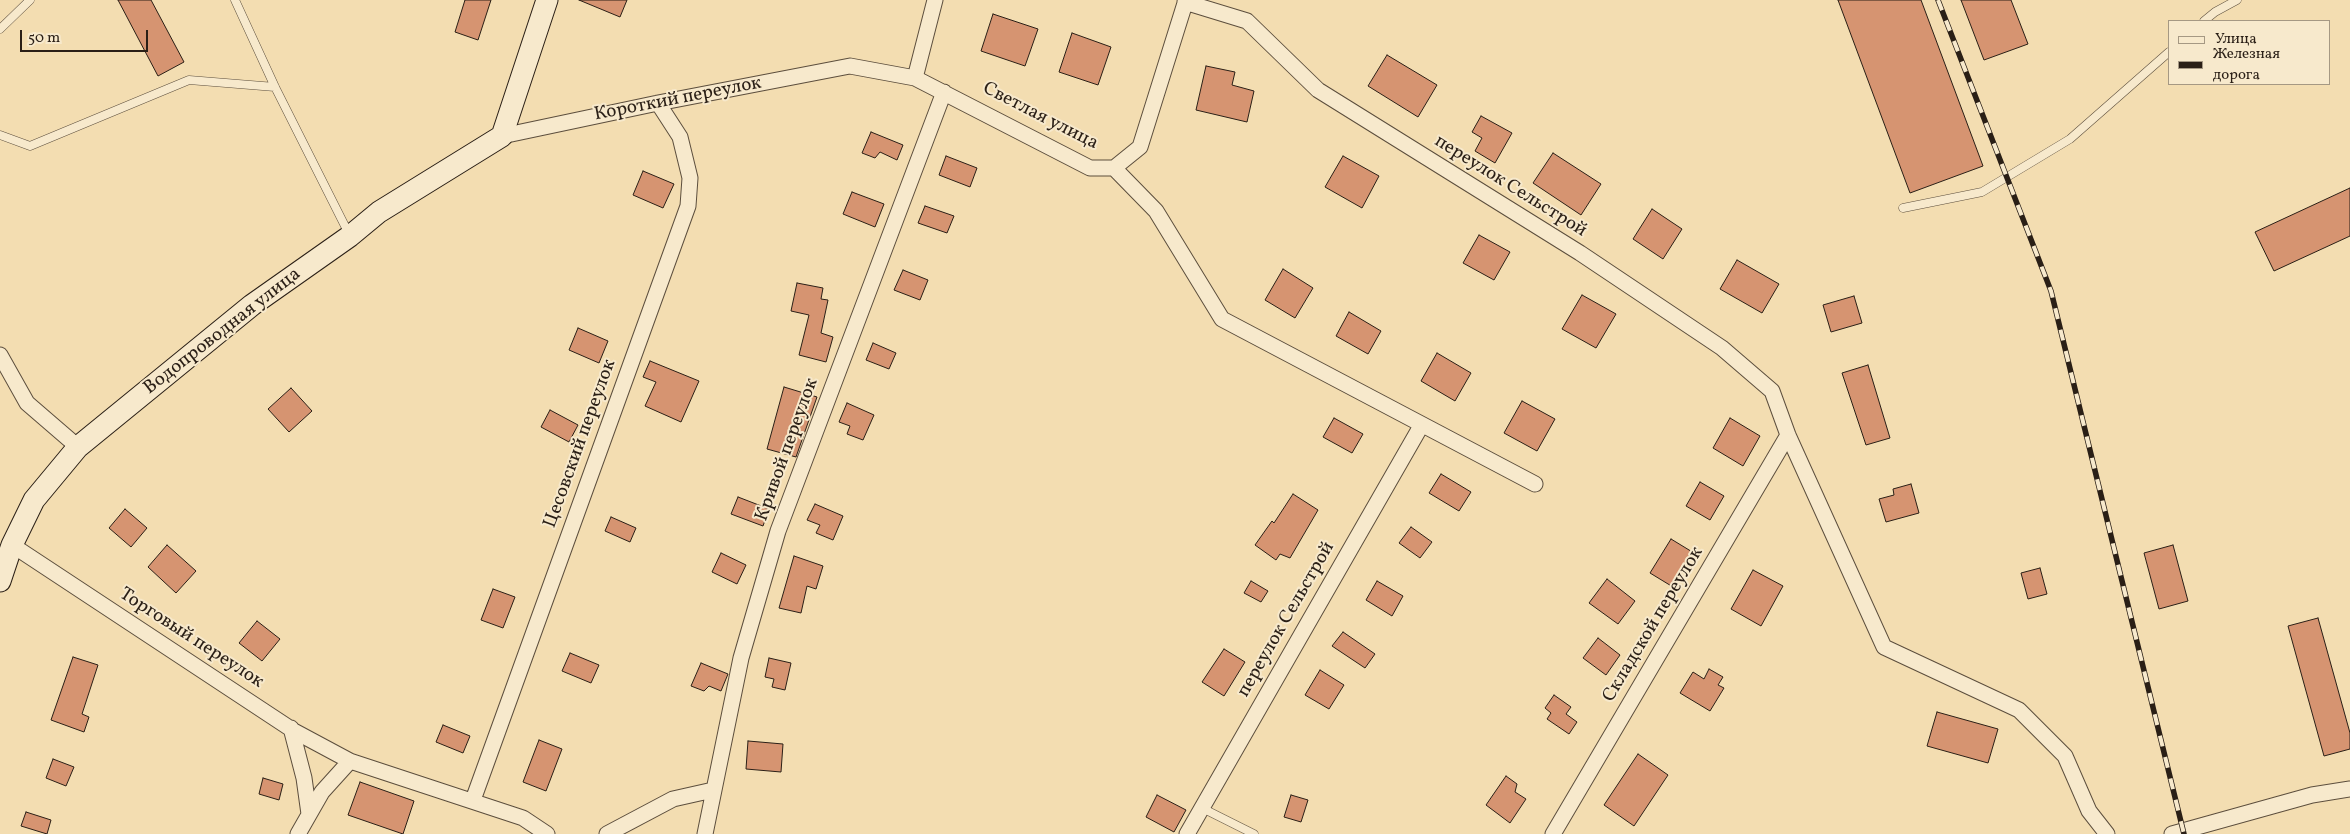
<!DOCTYPE html>
<meta charset="utf-8">
<style>
body{margin:0}
#map{position:relative;width:2350px;height:834px;overflow:hidden;background:#f3ddb1;font-family:Vollkorn,serif}
canvas{display:block}
.legend{position:absolute;left:2168px;top:20px;width:162px;height:65px;box-sizing:border-box;background:#f7e9cc;border:1px solid #a59883;margin:0;padding:6px 9px;list-style:none;font-size:15px;color:#2a1f16}
.legend li{display:flex;align-items:center;gap:10px;height:25px}
.legend b{width:25px;border:1px solid #a59883}
.scale{position:absolute;left:20px;top:30px;width:128px;height:22px;box-sizing:border-box;border:2px solid #2a1f16;border-top:0;padding-left:6px;font-size:15px;line-height:18px;white-space:nowrap;color:#2a1f16;-webkit-text-stroke:4px #f7e9cc;paint-order:stroke}
</style>
<div id="map">
<canvas width="2350" height="834"></canvas>
<ul class="legend">
<li><b style="height:6px;background:#f7e9cc"></b>Улица</li>
<li><b style="height:6px;background:#2a1f16"></b>Железная дорога</li>
</ul>
<div class="scale">50 m</div>
</div>
<script>
const context = document.querySelector('canvas').getContext('2d');
context.lineJoin = 'round';
function fill(path, color) { context.fillStyle = color; context.fill(path, 'evenodd'); }
const shape = rows => new Path2D(rows.map(r => 'M' + r).join(''));
function strokePath(path, color, width, dash) { context.strokeStyle = color; context.lineWidth = width; context.lineCap = dash ? 'butt' : 'round'; context.setLineDash(dash || []); context.stroke(path); }
function drawText(font, color, halo, rows, align = 'center') {
  context.font = font + ' Vollkorn,serif'; context.lineWidth = 4; context.setLineDash([]); context.textBaseline = 'middle'; context.strokeStyle = halo; context.fillStyle = color; for (const [text, x, y, turn = 0] of rows) {
    context.save(); context.translate(x, y); context.rotate((+turn || 0) * Math.PI / 180); context.textAlign = isNaN(turn) ? turn : align; if (halo) context.strokeText(text, 0, 0); context.fillText(text, 0, 0); context.restore();
  }
}
const building = shape([
 [118,0,151,0,184,62,158,76,118,0],
 [465,0,491,0,478,40,455,32,465,0],
 [579,0,627,0,620,17,579,0],
 [1838,0,1921,0,1983,166,1910,193,1838,0],
 [1961,0,2011,0,2028,44,1984,60,1961,0],
 [993,14,1038,29,1025,66,981,51,993,14],
 [1072,33,1111,47,1098,85,1059,72,1072,33],
 [1387,55,1437,85,1418,117,1368,86,1387,55],
 [1206,66,1235,72,1232,85,1254,91,1247,122,1196,110,1206,66],
 [1481,116,1512,133,1495,163,1475,151,1482,138,1472,132,1481,116],
 [871,132,903,145,897,160,880,152,875,158,862,153,871,132],
 [1553,153,1601,184,1581,215,1533,183,1553,153],
 [946,156,977,168,970,187,939,175,946,156],
 [1343,156,1379,176,1362,208,1325,187,1343,156],
 [643,171,674,184,663,208,633,195,643,171],
 [2350,188,2350,236,2274,271,2255,232,2350,188],
 [852,192,884,204,875,227,843,214,852,192],
 [925,206,954,216,947,233,918,223,925,206],
 [1652,209,1682,229,1663,259,1633,239,1652,209],
 [1479,235,1510,252,1494,280,1463,263,1479,235],
 [1737,260,1779,284,1762,313,1720,289,1737,260],
 [1283,269,1313,288,1295,318,1265,300,1283,269],
 [903,270,928,280,920,300,894,290,903,270],
 [797,283,823,288,821,299,828,300,821,333,833,337,826,362,799,355,809,315,791,311,797,283],
 [1582,295,1616,314,1596,348,1562,329,1582,295],
 [1854,296,1862,323,1831,332,1823,305,1854,296],
 [1349,312,1381,331,1368,354,1336,336,1349,312],
 [578,328,608,341,599,363,569,350,578,328],
 [873,343,896,353,889,369,866,360,873,343],
 [1437,353,1471,373,1455,401,1421,381,1437,353],
 [650,361,699,381,681,422,645,406,656,382,643,377,650,361],
 [1868,365,1890,438,1866,445,1842,373,1868,365],
 [784,387,817,397,796,457,767,449,784,387],
 [291,388,312,411,289,432,268,409,291,388],
 [1522,401,1555,419,1537,451,1504,433,1522,401],
 [847,403,874,415,863,440,847,434,850,426,839,422,847,403],
 [550,410,578,425,569,442,541,427,550,410],
 [1334,418,1363,434,1352,453,1323,437,1334,418],
 [1730,418,1760,436,1743,466,1713,448,1730,418],
 [1441,474,1471,492,1459,511,1429,493,1441,474],
 [1700,482,1724,496,1710,520,1686,506,1700,482],
 [1911,484,1919,513,1886,522,1879,499,1894,495,1893,489,1911,484],
 [1293,494,1318,510,1290,558,1280,554,1276,560,1255,545,1272,521,1274,523,1293,494],
 [738,497,769,509,763,526,731,514,738,497],
 [815,504,843,516,833,540,816,533,820,525,807,520,815,504],
 [125,509,147,528,131,547,109,528,125,509],
 [611,517,636,528,630,542,605,531,611,517],
 [1411,527,1432,542,1420,558,1399,543,1411,527],
 [1671,539,1694,553,1673,587,1650,573,1671,539],
 [167,545,196,571,176,593,148,567,167,545],
 [2173,545,2188,601,2159,609,2144,553,2173,545],
 [721,553,746,565,737,584,712,572,721,553],
 [794,556,823,566,816,589,807,586,801,613,779,608,794,556],
 [2040,568,2047,594,2028,599,2021,573,2040,568],
 [1753,570,1783,586,1761,626,1731,609,1753,570],
 [1607,579,1635,601,1618,624,1589,603,1607,579],
 [1251,581,1268,591,1261,602,1244,593,1251,581],
 [1377,581,1403,596,1392,616,1366,600,1377,581],
 [493,589,515,597,503,628,481,620,493,589],
 [2318,618,2350,733,2350,749,2324,756,2288,626,2318,618],
 [257,621,280,639,262,661,239,643,257,621],
 [1343,632,1375,654,1365,668,1332,646,1343,632],
 [1598,638,1620,655,1606,675,1583,658,1598,638],
 [1224,649,1245,662,1224,696,1202,682,1224,649],
 [570,653,599,665,591,683,562,671,570,653],
 [73,657,98,665,82,714,89,717,84,732,51,720,73,657],
 [769,658,791,663,785,690,772,687,774,679,765,677,769,658],
 [701,663,728,674,721,691,709,686,704,691,691,686,701,663],
 [1709,669,1723,677,1718,685,1724,688,1710,711,1680,693,1693,672,1704,679,1709,669],
 [1320,670,1344,685,1329,709,1305,695,1320,670],
 [1554,695,1571,707,1566,714,1577,722,1569,734,1547,719,1551,713,1545,708,1554,695],
 [1937,712,1998,729,1988,763,1927,746,1937,712],
 [443,725,470,736,463,753,436,742,443,725],
 [539,740,562,749,546,791,523,782,539,740],
 [748,741,783,744,781,772,746,769,748,741],
 [1638,754,1668,775,1634,826,1604,805,1638,754],
 [53,759,74,767,66,786,46,778,53,759],
 [1506,776,1517,784,1515,792,1526,799,1510,823,1486,805,1506,776],
 [263,778,283,784,279,800,259,794,263,778],
 [360,782,414,801,403,834,348,815,360,782],
 [1157,795,1186,810,1174,832,1146,817,1157,795],
 [1291,795,1308,800,1301,822,1284,817,1291,795],
 [26,812,51,820,47,834,21,826,26,812]
]);
fill(building, '#d69471');
strokePath(building, '#2a1f16', 1);
const lane = shape([
 [235,0,275,87,349,234],
 [2204,21,2215,12,2237,0],
 [0,29,30,0],
 [0,135,30,146,189,80,275,87],
 [1903,208,1982,192,2070,139,2169,52],
 [1202,808,1254,834]
]);
const street = shape([
 [1185,2,1247,21,1318,90,1580,253,1722,348,1772,391,1788,435,1884,647,2019,710,2065,756,2089,811,2107,834],
 [915,78,1090,168,1114,168,1140,147,1186,0],
 [502,136,658,103,850,66,915,78,935,0],
 [1114,168,1156,211,1222,319,1535,484],
 [0,355,27,403,78,447],
 [12,545,294,731,350,761,523,818,547,834],
 [291,728,304,778,309,814],
 [473,800,688,206,690,178,680,137,658,103],
 [298,834,322,792,350,761],
 [607,834,673,799,713,790],
 [705,834,741,658,778,531,944,92],
 [1187,834,1421,426],
 [1553,834,1788,435],
 [2172,834,2312,795,2350,789]
]);
const secondary = shape([
 [0,581,12,545,34,500,78,447,252,305,350,236,379,212,502,136,547,0]
]);
strokePath(lane, '#5c4e3d', 9);
strokePath(street, '#5c4e3d', 17);
strokePath(secondary, '#2a1f16', 23);
strokePath(lane, '#f7e9cc', 8);
strokePath(street, '#f7e9cc', 15);
strokePath(secondary, '#f7e9cc', 21);
const rail = shape([
 [1938,0,2051,291,2184,834]
]);
strokePath(rail, '#2a1f16', 5.5);
strokePath(rail, '#f7e9cc', 4, [11]);
drawText('19px', '#2a1f16', '#f7e9cc', [
 ["Короткий переулок",678,100,-11],
 ["Светлая улица",1040,117,27],
 ["переулок Сельстрой",1510,187,32],
 ["Водопроводная улица",223,332,-38],
 ["Цесовский переулок",581,444,-70],
 ["Кривой переулок",788,450,-70],
 ["переулок Сельстрой",1287,620,-60],
 ["Складской переулок",1654,625,-59],
 ["Торговый переулок",191,639,33]
]);
</script>
